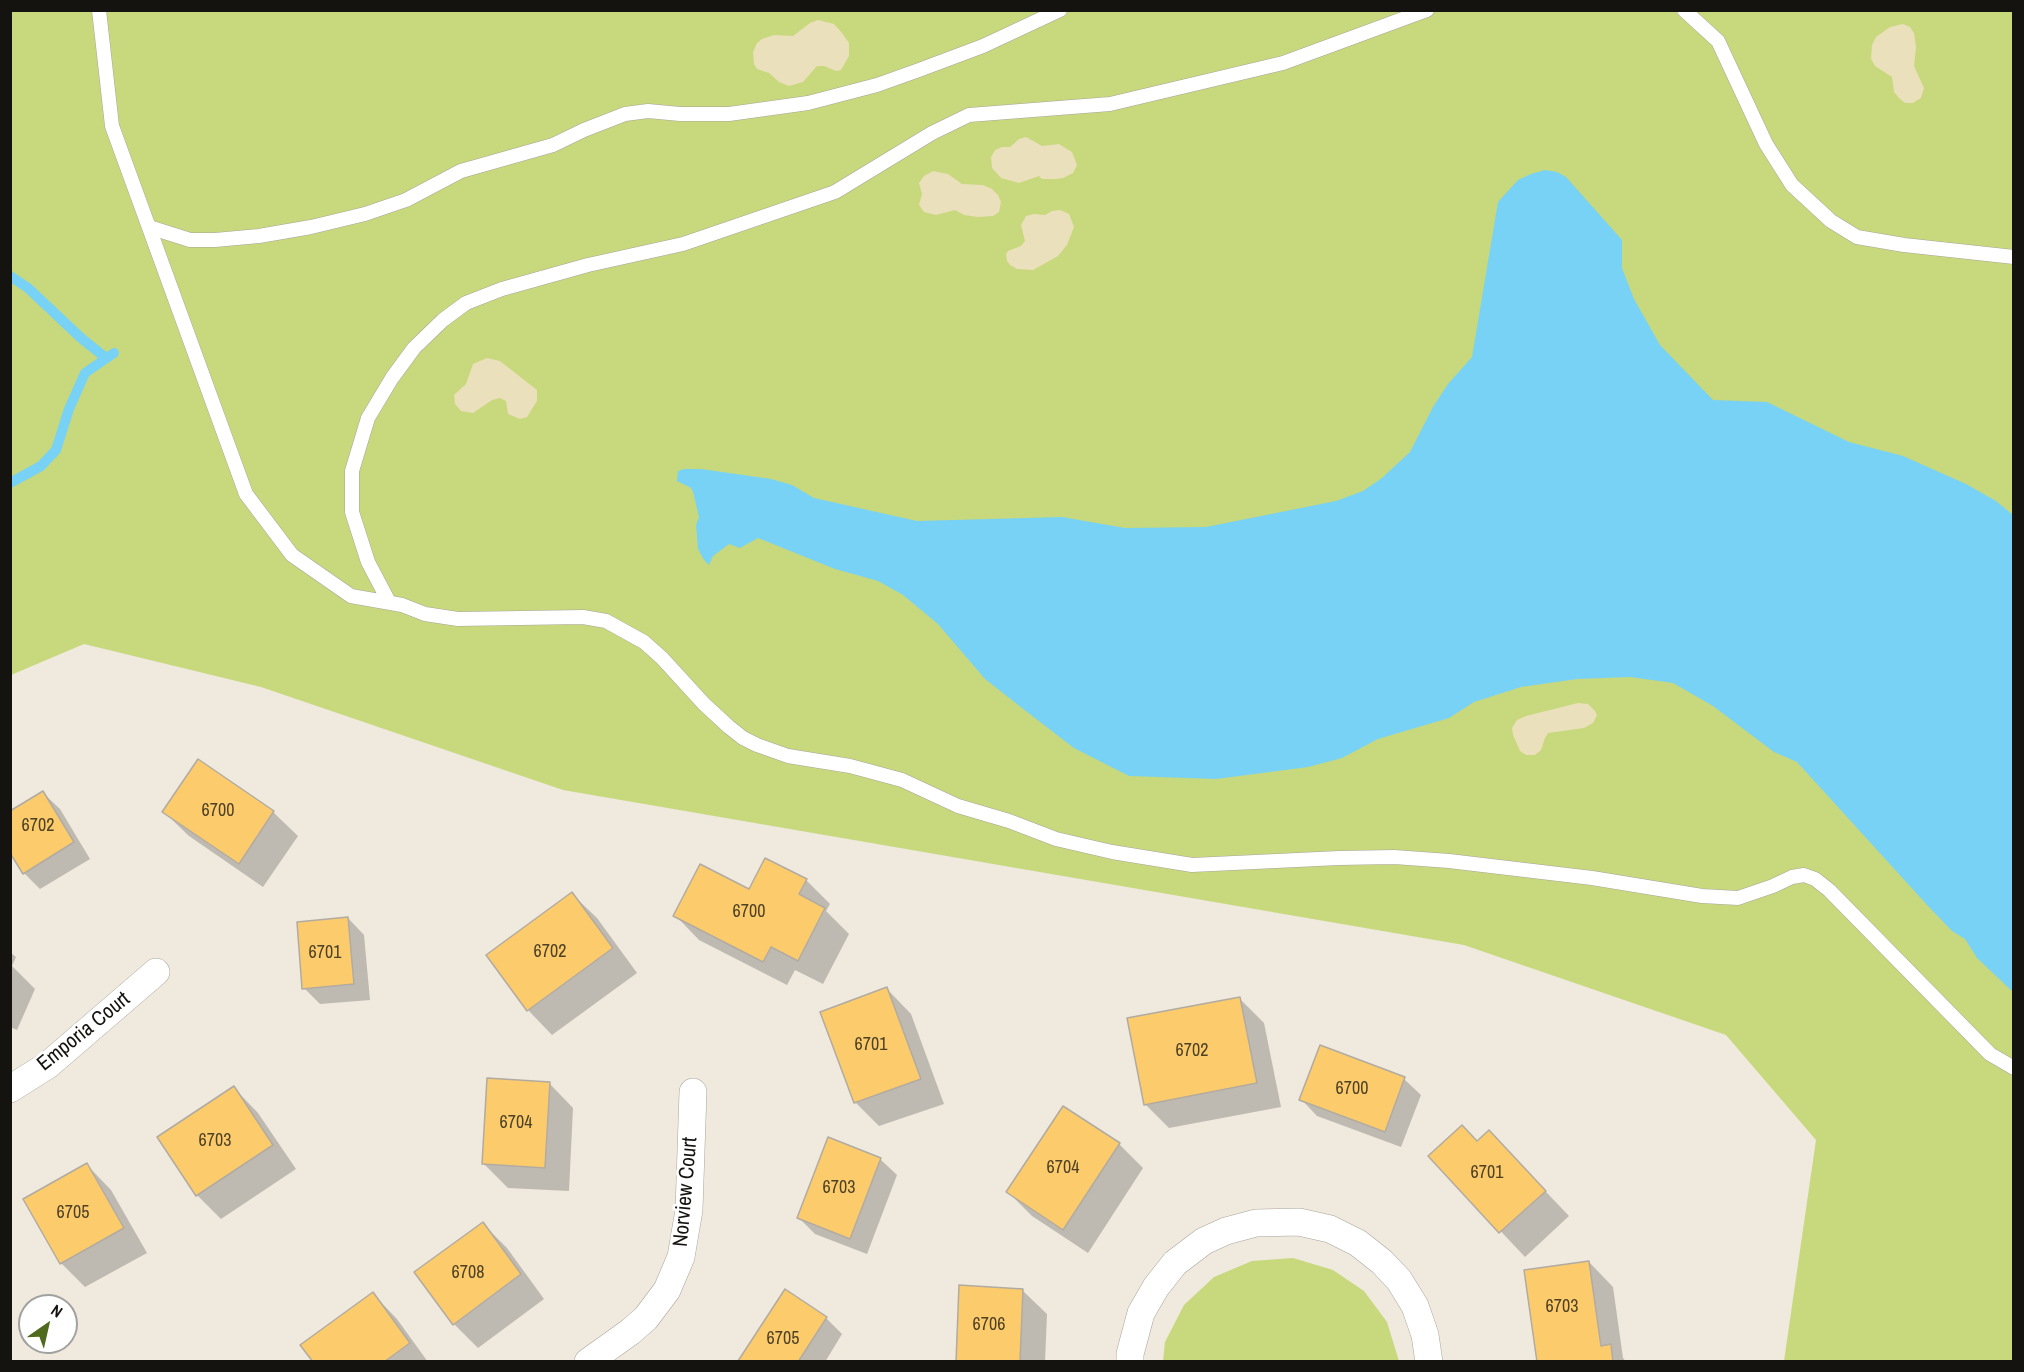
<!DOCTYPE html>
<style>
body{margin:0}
#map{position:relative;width:2024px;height:1372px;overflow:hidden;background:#efe9de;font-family:"Archivo Narrow",sans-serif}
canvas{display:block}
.frame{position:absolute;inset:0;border:12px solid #15130f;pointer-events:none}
.north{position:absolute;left:18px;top:1294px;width:60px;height:60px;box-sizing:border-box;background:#fff;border:2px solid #a1a19f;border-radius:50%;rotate:34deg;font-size:16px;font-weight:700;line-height:24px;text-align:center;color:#15130f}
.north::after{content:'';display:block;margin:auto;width:21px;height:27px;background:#506a1d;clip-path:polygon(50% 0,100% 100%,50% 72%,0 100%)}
</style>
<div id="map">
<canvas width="2024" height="1372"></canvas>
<div class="frame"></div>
<div class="north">N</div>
</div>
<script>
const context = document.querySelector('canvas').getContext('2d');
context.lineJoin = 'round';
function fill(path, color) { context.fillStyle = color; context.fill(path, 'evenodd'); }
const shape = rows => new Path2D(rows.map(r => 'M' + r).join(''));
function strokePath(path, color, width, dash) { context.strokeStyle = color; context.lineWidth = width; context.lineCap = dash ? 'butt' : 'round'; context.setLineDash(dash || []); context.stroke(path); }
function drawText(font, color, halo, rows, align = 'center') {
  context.font = font + ' "Archivo Narrow",sans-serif'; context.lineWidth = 5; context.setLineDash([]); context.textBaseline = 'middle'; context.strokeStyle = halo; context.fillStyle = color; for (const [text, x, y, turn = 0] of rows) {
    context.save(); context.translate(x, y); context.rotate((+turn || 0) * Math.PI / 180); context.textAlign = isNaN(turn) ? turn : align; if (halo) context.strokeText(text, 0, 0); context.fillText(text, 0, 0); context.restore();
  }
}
fill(shape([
 [11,11,2013,11,2013,1361,1784,1361,1816,1140,1726,1035,1464,945,563,790,261,687,84,644,11,675],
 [1293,1258,1333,1270,1364,1291,1387,1322,1399,1361,1163,1361,1165,1342,1184,1305,1214,1277,1252,1261]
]), '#c8d87d');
fill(shape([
 [818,20,834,24,842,33,849,43,849,56,841,70,836,71,824,66,817,66,803,82,789,86,779,82,769,73,757,69,754,64,753,52,757,43,762,39,774,35,793,36,810,23],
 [1903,24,1910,27,1914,33,1916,47,1914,66,1924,88,1921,98,1913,103,1905,103,1899,98,1894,92,1892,77,1875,66,1871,59,1872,45,1876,37,1890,27],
 [1026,137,1042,146,1059,144,1072,152,1077,165,1073,173,1063,178,1056,179,1042,179,1039,176,1019,183,1001,178,992,168,991,157,995,150,1002,147,1010,147,1019,139],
 [933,171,948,174,962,184,983,185,992,189,998,195,1001,202,999,212,993,216,978,217,964,215,955,210,936,215,924,212,919,205,922,194,919,183,924,176],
 [1060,210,1069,214,1074,227,1067,245,1058,256,1033,270,1017,269,1010,265,1007,261,1006,254,1008,251,1021,246,1025,241,1021,225,1026,216,1034,214,1045,215,1052,211],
 [487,358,500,361,537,390,537,401,527,417,520,419,508,414,506,401,500,398,492,400,473,413,461,411,455,404,454,395,466,384,473,364],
 [1578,703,1588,704,1595,711,1597,715,1593,723,1584,728,1548,733,1545,738,1541,750,1535,755,1526,755,1520,751,1513,735,1512,728,1517,720,1526,716]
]), '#eae0bb');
fill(shape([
 [1545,170,1557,172,1566,177,1622,240,1622,268,1634,299,1660,345,1713,400,1767,402,1849,442,1903,456,1966,484,1996,501,2013,515,2013,992,1977,958,1965,939,1952,931,1928,906,1797,762,1774,752,1713,706,1673,683,1630,677,1577,679,1521,687,1474,702,1449,718,1378,739,1342,758,1308,767,1216,779,1129,776,1074,748,1031,715,985,679,938,624,903,595,878,581,835,569,758,538,740,548,729,544,713,556,709,565,704,560,698,549,696,525,699,517,693,492,691,488,677,481,678,471,684,469,701,469,771,479,792,485,814,498,917,521,1062,517,1125,528,1206,527,1336,501,1363,491,1382,478,1410,452,1433,407,1448,384,1472,357,1498,202,1518,180,1531,174]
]), '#77d2f6');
fill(shape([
 [43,793,60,809,90,859,40,889,24,873],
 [164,812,273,812,298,836,263,887,189,836],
 [806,880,830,904,826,911,849,934,823,984,795,970,787,985,699,940,675,915,750,891],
 [572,894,597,918,637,973,552,1035,528,1010],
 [348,918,364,935,370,1000,320,1004,304,988],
 [10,952,16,957,12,966,35,989,17,1030,10,1027],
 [887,989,911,1014,944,1104,879,1126,855,1102],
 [1240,999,1264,1023,1281,1107,1169,1128,1145,1104],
 [1404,1079,1421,1095,1401,1147,1317,1116,1301,1099],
 [549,1083,573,1108,569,1191,508,1188,484,1164],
 [234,1088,258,1113,296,1169,221,1219,197,1195],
 [1489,1132,1569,1216,1525,1257,1430,1156,1477,1143],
 [1119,1144,1143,1168,1088,1253,1032,1216,1008,1192],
 [880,1159,897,1175,867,1254,815,1234,799,1218],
 [87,1165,111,1190,147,1253,85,1287,61,1263],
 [483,1224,507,1248,544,1299,478,1348,454,1324],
 [1589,1262,1613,1287,1623,1358,1626,1362,1538,1362],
 [1022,1290,1047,1314,1045,1362,957,1362],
 [373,1294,397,1319,428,1362,314,1362],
 [826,1318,842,1334,825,1362,740,1361]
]), '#0003');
strokePath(shape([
 [10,276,28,288,81,338,106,358],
 [10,483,41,466,56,450,69,409,85,373,114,353]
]), '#77d2f6', 10);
const building = shape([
 [198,759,274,811,239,864,162,812,198,759],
 [43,791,74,842,23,874,10,853,10,811,43,791],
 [765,858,807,879,799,894,825,908,798,961,771,947,763,962,673,916,700,864,749,889,765,858],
 [572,892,613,948,527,1011,486,955,572,892],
 [348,917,354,984,302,989,297,922,348,917],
 [887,987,921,1079,854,1103,820,1012,887,987],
 [1240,997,1257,1083,1144,1105,1127,1018,1240,997],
 [1320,1045,1405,1077,1385,1132,1299,1100,1320,1045],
 [487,1078,550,1082,545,1168,482,1164,487,1078],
 [234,1086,273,1145,196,1196,157,1137,234,1086],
 [1063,1106,1120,1143,1063,1230,1006,1192,1063,1106],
 [1462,1125,1477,1141,1489,1130,1546,1191,1499,1233,1428,1156,1462,1125],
 [828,1137,881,1158,850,1239,797,1218,828,1137],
 [87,1163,124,1228,60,1264,23,1199,87,1163],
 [483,1222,521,1274,453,1325,414,1272,483,1222],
 [1589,1261,1601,1346,1611,1344,1613,1362,1537,1362,1524,1270,1589,1261],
 [959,1285,1023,1289,1020,1362,956,1362,959,1285],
 [785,1289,827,1317,798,1362,738,1361,785,1289],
 [373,1292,410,1343,384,1362,313,1362,300,1345,373,1292]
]);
fill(building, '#fbcb6c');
strokePath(building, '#b1aba1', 1.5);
const service = shape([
 [99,10,112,126,246,494,292,555,351,596,402,605,425,614,458,619,583,617,606,621,644,642,662,658,704,704,729,727,743,738,757,745,788,756,850,766,902,780,958,806,1009,821,1056,839,1112,852,1192,865,1339,858,1394,857,1449,861,1592,878,1702,896,1738,898,1773,886,1792,877,1804,875,1815,879,1829,890,1990,1054,2014,1068],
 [1684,10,1718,41,1766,144,1792,185,1831,221,1857,237,1904,245,2014,257],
 [149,227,190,240,215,240,259,236,311,227,365,214,406,200,461,171,553,145,584,130,625,114,648,111,680,114,729,114,808,103,877,85,919,70,983,46,1060,10],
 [389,602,368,562,352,512,352,471,368,418,392,378,414,348,443,320,466,303,502,289,588,265,683,244,835,192,932,133,969,115,1110,104,1283,63,1427,10]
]);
const minor = shape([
 [10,1089,48,1065,156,972],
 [588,1362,630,1332,646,1318,667,1290,681,1257,689,1210,693,1092],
 [1130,1362,1130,1354,1141,1313,1156,1287,1175,1263,1204,1241,1226,1231,1256,1223,1299,1222,1330,1229,1358,1243,1382,1262,1399,1280,1415,1306,1425,1335,1429,1362]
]);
strokePath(service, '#aaa49a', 15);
strokePath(minor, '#aaa49a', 28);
strokePath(service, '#fff', 14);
strokePath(minor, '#fff', 27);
drawText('18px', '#4e4126', null, [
 ["6700",218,811],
 ["6702",38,826],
 ["6700",749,912],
 ["6702",550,952],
 ["6701",325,953],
 ["6701",871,1045],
 ["6702",1192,1051],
 ["6700",1352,1089],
 ["6704",516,1123],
 ["6703",215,1141],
 ["6704",1063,1168],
 ["6701",1487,1173],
 ["6703",839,1188],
 ["6705",73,1213],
 ["6708",468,1273],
 ["6703",1562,1307],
 ["6706",989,1325],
 ["6705",783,1339]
]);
drawText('21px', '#15130f', '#fff', [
 ["Emporia Court",84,1032,-39],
 ["Norview Court",686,1192,-85]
]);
</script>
